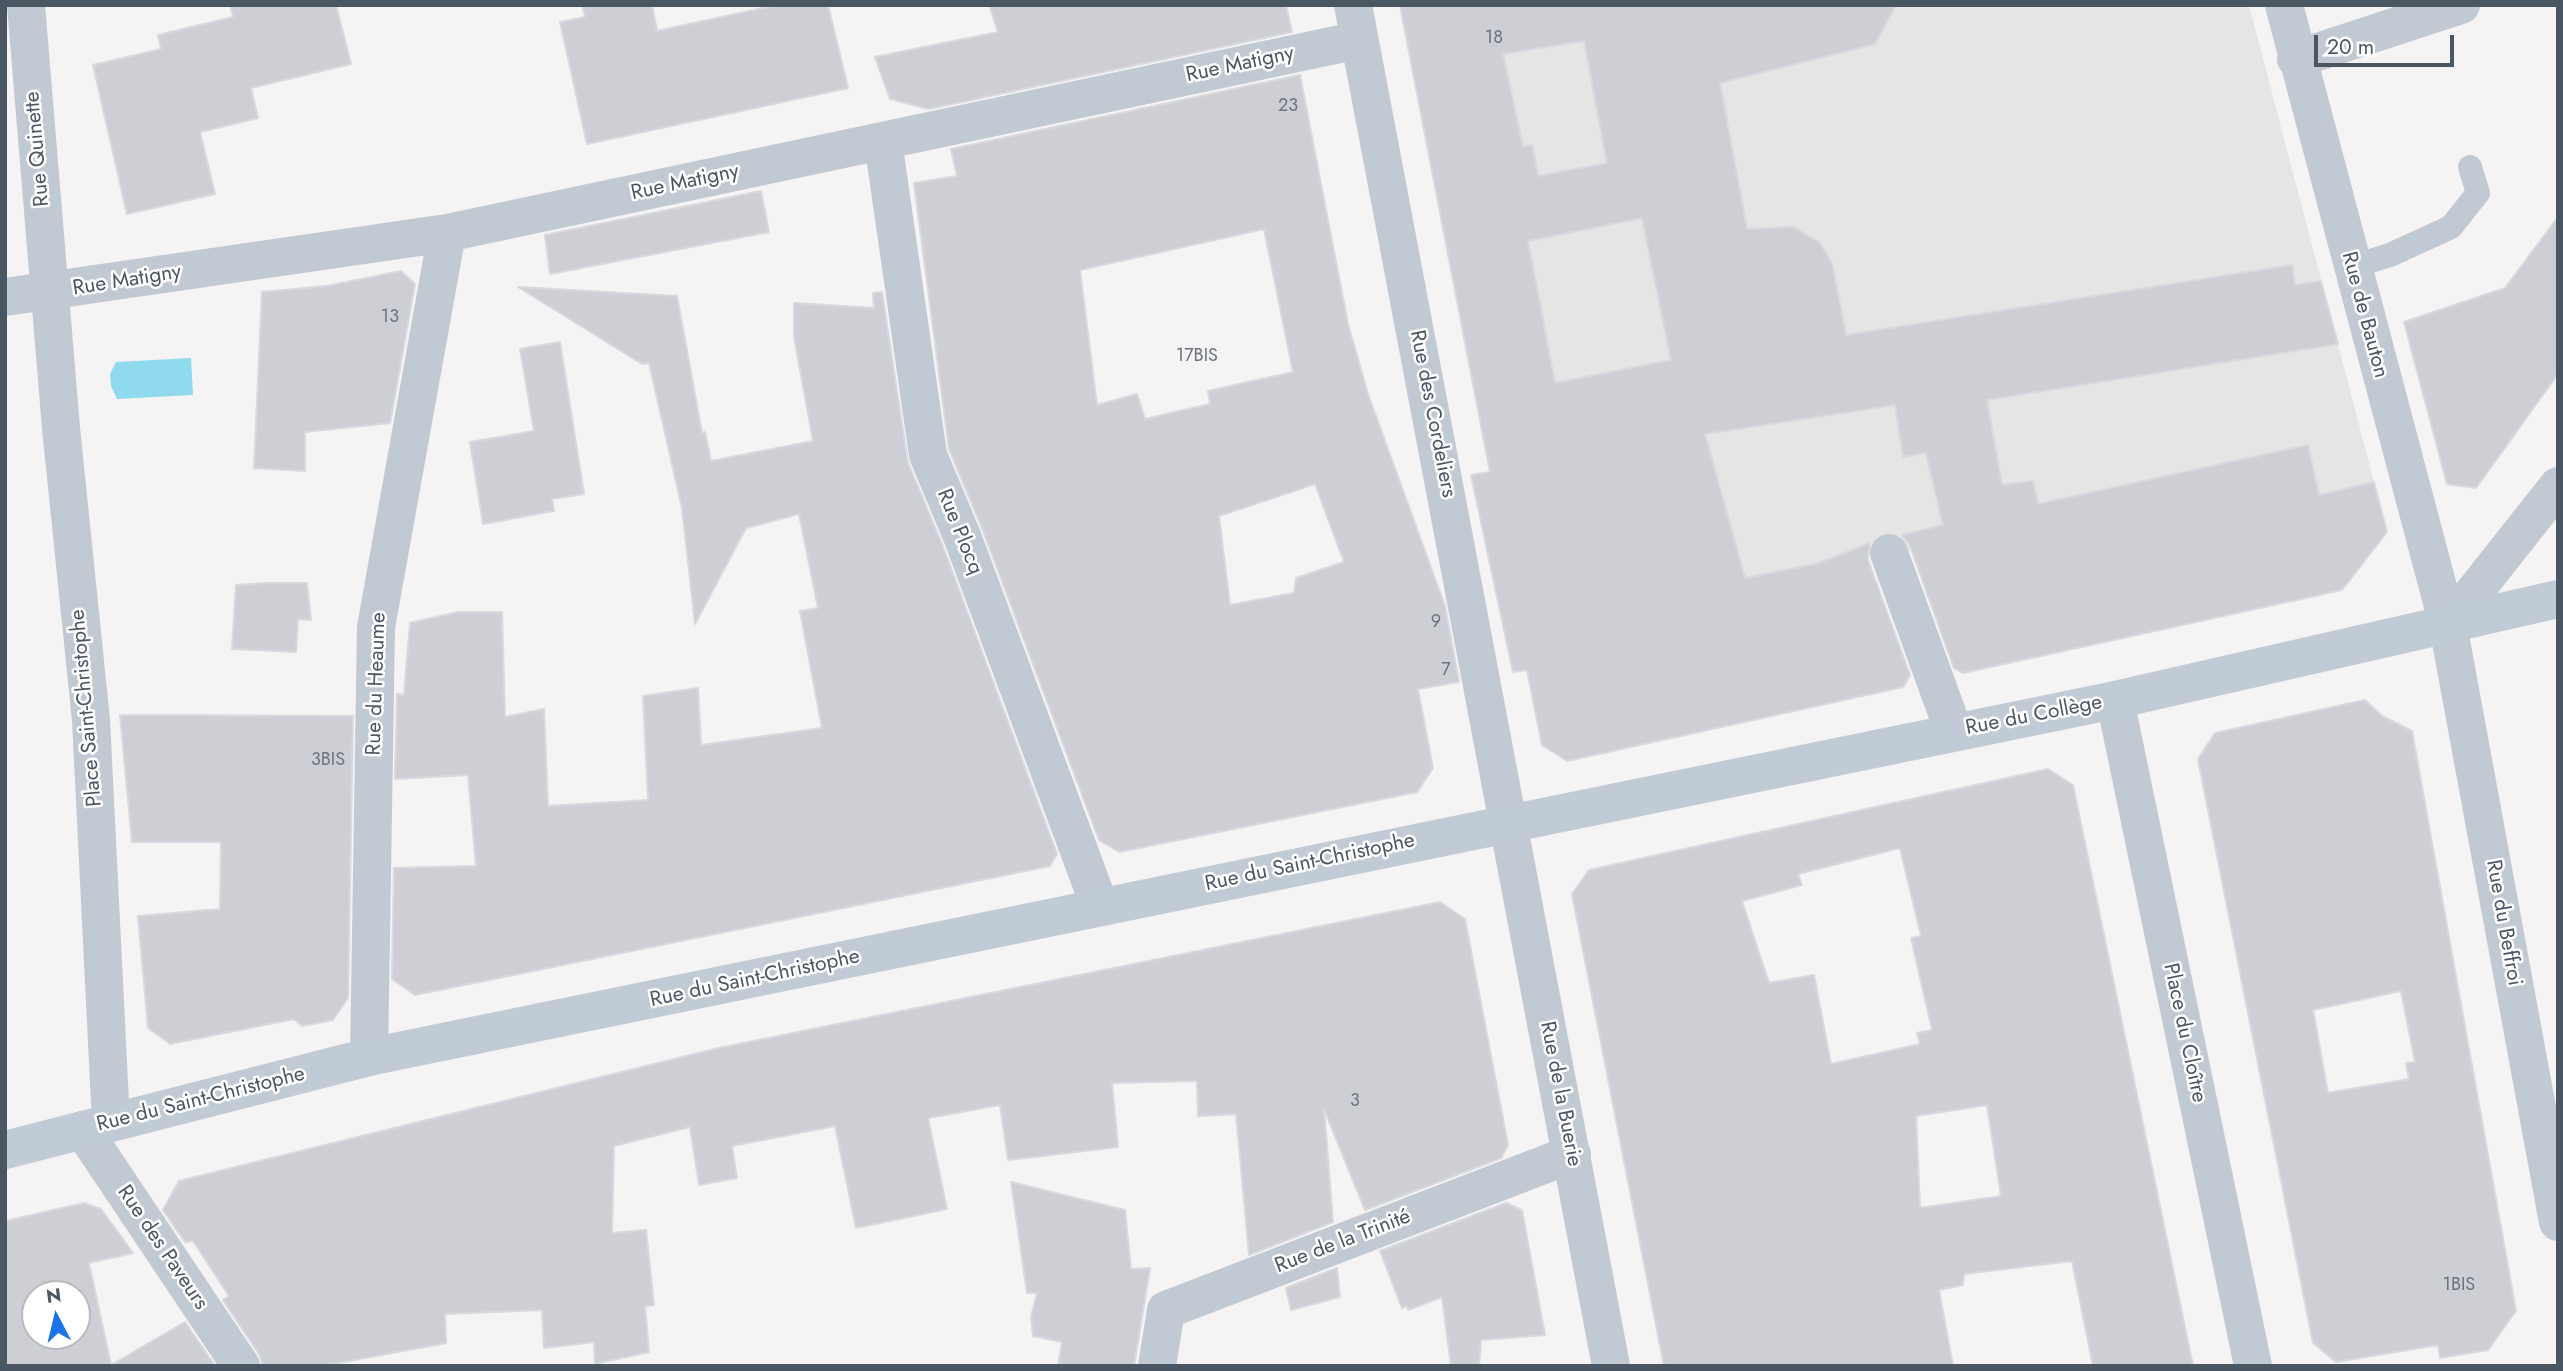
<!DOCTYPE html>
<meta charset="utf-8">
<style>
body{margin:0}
#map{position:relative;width:2563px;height:1371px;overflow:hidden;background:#f5f3f3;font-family:Jost,sans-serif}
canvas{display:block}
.frame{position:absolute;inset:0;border:7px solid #4a5661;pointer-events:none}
.north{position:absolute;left:21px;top:1280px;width:70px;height:70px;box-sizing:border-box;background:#fff;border:2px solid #b7bbc0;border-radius:50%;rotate:353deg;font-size:19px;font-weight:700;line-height:28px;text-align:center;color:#4a5661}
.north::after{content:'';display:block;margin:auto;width:24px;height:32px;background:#1a73e8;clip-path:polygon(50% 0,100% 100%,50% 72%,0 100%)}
.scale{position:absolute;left:2314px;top:35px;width:140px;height:32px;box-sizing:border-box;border:4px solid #4a5661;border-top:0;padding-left:9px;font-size:21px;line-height:24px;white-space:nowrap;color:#4a5661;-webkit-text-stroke:5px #fff;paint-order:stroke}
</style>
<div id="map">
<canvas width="2563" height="1371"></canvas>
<div class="frame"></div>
<div class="north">N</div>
<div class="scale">20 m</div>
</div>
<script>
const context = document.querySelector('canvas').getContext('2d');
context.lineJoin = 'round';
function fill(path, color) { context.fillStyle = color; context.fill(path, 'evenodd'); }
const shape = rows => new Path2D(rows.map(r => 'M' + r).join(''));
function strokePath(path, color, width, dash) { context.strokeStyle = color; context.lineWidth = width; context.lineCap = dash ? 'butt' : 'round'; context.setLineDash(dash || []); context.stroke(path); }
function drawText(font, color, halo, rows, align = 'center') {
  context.font = font + ' Jost,sans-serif'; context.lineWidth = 5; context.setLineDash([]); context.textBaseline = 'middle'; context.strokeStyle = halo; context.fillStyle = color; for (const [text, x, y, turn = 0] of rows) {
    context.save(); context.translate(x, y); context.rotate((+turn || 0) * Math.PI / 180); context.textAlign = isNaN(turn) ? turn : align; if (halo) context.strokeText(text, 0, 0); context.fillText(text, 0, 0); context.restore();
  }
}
fill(shape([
 [1657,5,2249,5,2374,482,2089,546,1966,538,1904,552,1898,536,1862,546,1816,564,1731,580,1483,434,1409,55]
]), '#e6e4e5');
fill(shape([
 [191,358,193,395,117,399,111,386,110,374,116,362]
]), '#90daee');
const building = shape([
 [230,5,336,5,351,64,251,88,258,118,200,132,215,194,127,214,93,65,161,49,158,35,233,17,230,5],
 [582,5,652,5,657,31,777,5,828,5,848,88,587,144,560,22,585,17,582,5],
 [989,5,1286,5,1292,32,929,109,890,99,875,57,998,32,989,5],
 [1400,5,1896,5,1875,44,1720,83,1747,229,1794,227,1820,243,1832,263,1846,335,2292,265,2295,285,2321,281,2338,344,1987,400,2002,485,2033,481,2038,504,2308,445,2319,495,2374,482,2387,532,2342,590,1963,673,1954,668,1910,546,1902,535,1943,525,1926,453,1903,457,1895,405,1705,434,1745,578,1816,564,1870,543,1868,560,1910,675,1903,687,1567,761,1542,745,1527,670,1513,672,1471,475,1490,472,1400,5],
 [1584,41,1607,163,1538,176,1532,145,1523,147,1503,54,1584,41],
 [1642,218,1671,360,1555,383,1528,241,1642,218],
 [1300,75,1348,324,1368,394,1445,606,1459,682,1418,689,1433,768,1417,792,1119,852,1099,840,982,528,949,449,914,183,957,176,951,149,1300,75],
 [1264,229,1293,372,1208,391,1210,404,1145,419,1137,394,1097,405,1080,270,1264,229],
 [1315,484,1344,562,1296,578,1294,593,1230,605,1219,516,1315,484],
 [761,191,769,232,550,274,545,235,761,191],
 [2558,217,2558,374,2476,488,2447,484,2404,322,2505,288,2558,217],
 [401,271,415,284,390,423,305,432,305,471,254,468,262,292,327,286,401,271],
 [518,287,677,296,702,433,705,432,711,461,813,441,794,337,794,303,874,308,873,293,882,292,908,463,942,544,1057,854,1050,866,415,995,392,979,394,868,476,866,468,775,395,779,397,694,404,695,410,623,458,612,502,612,505,717,544,709,548,806,648,800,643,696,698,688,701,745,822,728,800,611,818,608,799,514,746,528,695,624,682,508,649,363,642,364,518,287],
 [560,342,584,494,552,499,554,511,483,524,470,442,534,431,520,349,560,342],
 [267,583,307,583,311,620,298,619,296,652,232,649,236,585,267,583],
 [2365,700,2382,716,2412,731,2516,1311,2488,1350,2440,1358,2438,1345,2336,1362,2313,1343,2198,759,2215,733,2365,700],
 [2401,991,2415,1062,2406,1063,2409,1079,2328,1093,2313,1010,2401,991],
 [120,715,353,716,348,998,333,1020,302,1026,294,1019,170,1044,148,1028,138,916,220,909,221,842,132,842,120,715],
 [2048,769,2073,785,2193,1366,2093,1366,2072,1261,1964,1274,1963,1285,1939,1290,1953,1366,1664,1366,1572,894,1589,870,2048,769],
 [1900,848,1921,936,1911,938,1932,1030,1917,1033,1920,1044,1831,1064,1814,975,1769,983,1742,901,1802,885,1798,874,1900,848],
 [1987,1105,2001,1196,1920,1208,1916,1116,1987,1105],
 [1440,902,1465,919,1508,1145,1501,1158,1365,1210,1324,1109,1333,1222,1249,1255,1236,1114,1198,1116,1197,1081,1112,1083,1118,1147,1008,1160,1000,1105,928,1118,947,1209,856,1228,835,1126,732,1146,737,1178,699,1185,690,1127,614,1146,612,1233,646,1230,654,1305,645,1306,649,1352,595,1364,594,1342,544,1348,542,1310,445,1314,446,1343,322,1366,263,1366,259,1354,223,1300,229,1296,193,1241,185,1242,163,1210,179,1181,719,1048,1440,902],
 [1011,1182,1125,1210,1131,1269,1150,1268,1134,1366,1058,1366,1062,1342,1033,1336,1031,1317,1037,1293,1027,1293,1011,1182],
 [84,1203,101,1209,133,1253,89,1263,111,1365,185,1322,215,1366,5,1366,5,1221,84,1203],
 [35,1294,77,1294,77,1336,35,1336,35,1294],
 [1506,1203,1522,1210,1545,1335,1481,1340,1479,1366,1451,1366,1442,1297,1408,1310,1407,1306,1402,1308,1380,1251,1506,1203],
 [1337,1268,1340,1297,1291,1310,1286,1288,1337,1268]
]);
fill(building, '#cdcfd5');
strokePath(building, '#d7d9de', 2);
strokePath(shape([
 [2351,267,2390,255,2451,227,2478,193,2470,167]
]), '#c1cad2', 24);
strokePath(shape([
 [26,5,61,428,91,720,111,1123],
 [1353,5,1611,1366],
 [2284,5,2448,625,2558,1222],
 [2296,59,2461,5],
 [883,141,928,455,962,536,1100,907],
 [5,297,447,233,1359,40],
 [1889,553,1954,732],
 [2448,625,2558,486],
 [2115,700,2253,1366],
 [369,1057,376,627,447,233],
 [83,1130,241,1366],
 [1157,1366,1166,1310,1572,1154]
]), '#c1cad2', 38);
strokePath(shape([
 [5,1150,369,1057,2115,700,2558,599]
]), '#c1cbd6', 38);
drawText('18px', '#6b747e', null, [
 ["18",1494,39],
 ["23",1288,107],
 ["13",390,318],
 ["17BIS",1197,357],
 ["9",1436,623],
 ["7",1446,671],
 ["3BIS",328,761],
 ["3",1355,1102],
 ["1BIS",2459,1286]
]);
drawText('21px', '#4a5661', '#fff', [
 ["Rue Matigny",1240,65,-12],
 ["Rue Quinette",38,149,-95],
 ["Rue Matigny",685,183,-12],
 ["Rue Matigny",127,281,-9],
 ["Rue de Bauton",2364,315,75],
 ["Rue des Cordeliers",1432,414,79],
 ["Rue Plocq",959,532,68],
 ["Rue du Heaume",377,684,-88],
 ["Place Saint-Christophe",87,708,-95],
 ["Rue du Collège",2034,716,-11],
 ["Rue du Saint-Christophe",1310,863,-12],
 ["Rue du Beffroi",2503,923,80],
 ["Rue du Saint-Christophe",755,979,-12],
 ["Place du Cloître",2184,1033,78],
 ["Rue de la Buerie",1560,1094,79],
 ["Rue du Saint-Christophe",201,1100,-14],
 ["Rue de la Trinité",1343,1242,-21],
 ["Rue des Paveurs",162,1248,56]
]);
</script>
